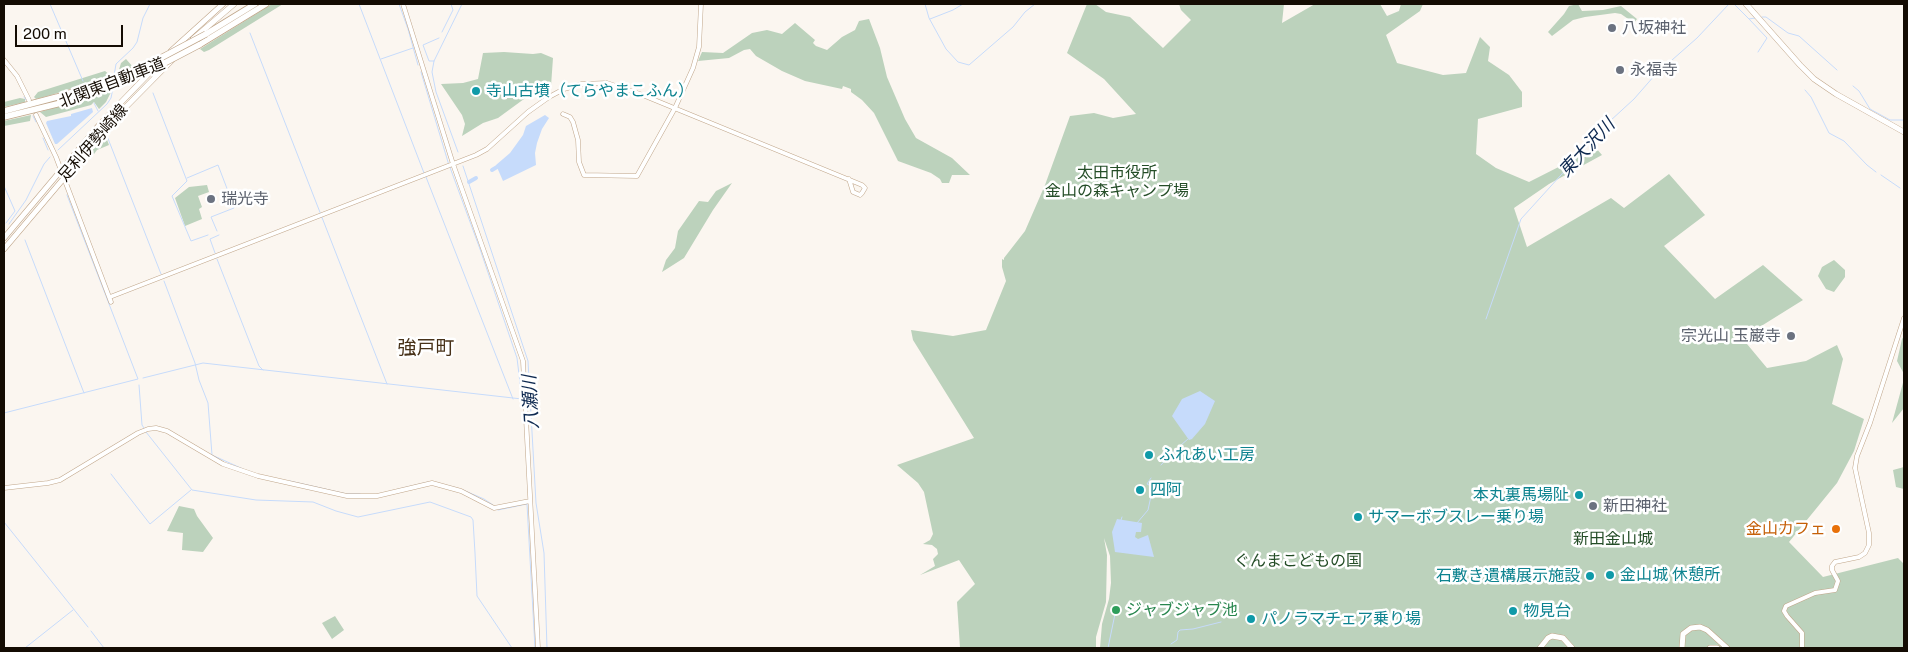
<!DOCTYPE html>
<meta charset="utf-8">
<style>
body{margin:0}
#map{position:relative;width:1908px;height:652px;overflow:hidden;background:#fbf6f0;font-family:"Public Sans",sans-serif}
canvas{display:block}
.frame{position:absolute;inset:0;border:5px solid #140c03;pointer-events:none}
.scale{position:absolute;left:15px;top:25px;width:108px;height:22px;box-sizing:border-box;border:2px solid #140c03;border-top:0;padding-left:6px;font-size:15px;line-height:18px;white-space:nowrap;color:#140c03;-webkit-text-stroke:4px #fff;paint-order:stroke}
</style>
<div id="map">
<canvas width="1908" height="652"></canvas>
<div class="frame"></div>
<div class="scale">200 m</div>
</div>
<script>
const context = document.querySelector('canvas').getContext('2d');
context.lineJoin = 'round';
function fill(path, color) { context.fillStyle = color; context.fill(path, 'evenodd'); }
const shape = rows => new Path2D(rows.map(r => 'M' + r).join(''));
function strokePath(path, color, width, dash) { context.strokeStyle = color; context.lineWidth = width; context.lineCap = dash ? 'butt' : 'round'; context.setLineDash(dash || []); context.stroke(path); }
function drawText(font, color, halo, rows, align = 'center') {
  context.font = font + ' "Public Sans","Noto Sans JP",sans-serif'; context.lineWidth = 5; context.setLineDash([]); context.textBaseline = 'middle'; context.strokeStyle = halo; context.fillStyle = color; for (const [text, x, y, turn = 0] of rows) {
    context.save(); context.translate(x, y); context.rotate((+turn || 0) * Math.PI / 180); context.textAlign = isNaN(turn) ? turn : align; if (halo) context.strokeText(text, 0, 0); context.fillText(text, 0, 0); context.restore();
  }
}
fill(shape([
 [272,4,283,4,209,50,204,52,200,49],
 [1087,4,1095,4,1106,12,1130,17,1163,48,1191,20,1181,10,1179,4,1284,4,1282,23,1315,4,1380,4,1387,16,1399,11,1401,4,1423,4,1420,11,1386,35,1397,63,1443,75,1466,73,1480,37,1490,47,1488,61,1509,75,1522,92,1522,107,1478,119,1476,154,1496,168,1529,182,1596,148,1602,155,1549,184,1514,208,1527,247,1611,198,1624,208,1669,174,1705,215,1664,246,1715,299,1763,265,1803,300,1742,338,1767,368,1806,361,1837,345,1843,359,1832,404,1864,419,1854,451,1837,483,1789,542,1823,577,1898,558,1904,564,1904,648,1100,648,1102,624,1109,599,1111,583,1110,556,1104,538,1107,555,1106,602,1096,637,1096,648,960,648,957,602,975,584,959,560,920,575,935,566,933,559,938,554,937,549,932,545,923,544,930,540,933,534,924,492,918,483,897,465,974,438,913,340,911,330,953,336,986,330,1006,281,1002,267,1002,259,1004,260,1004,258,1025,231,1045,185,1070,116,1094,113,1113,118,1136,114,1104,79,1067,53],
 [1578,4,1582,11,1603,10,1621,6,1637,19,1634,23,1621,14,1615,13,1585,17,1573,20,1552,36,1548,32,1564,14,1569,6],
 [869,19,880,48,887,77,905,119,916,138,952,158,970,175,952,175,949,183,942,183,940,179,931,173,898,161,874,113,862,100,851,92,851,89,843,86,842,89,805,81,782,71,756,56,750,49,744,50,729,58,698,61,702,52,723,53,752,33,767,30,782,34,795,23,815,40,813,43,816,46,827,50,842,37,855,30,859,21],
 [504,52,533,54,541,53,553,58,551,86,524,99,498,118,483,123,462,136,465,124,462,115,441,84,463,83,478,79,483,53],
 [126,59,133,67,118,73,121,63],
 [105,71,111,76,51,95,36,99,34,97,38,92],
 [112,90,106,102,99,109,94,102,91,105,46,117,40,112],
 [20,98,25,99,25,102,4,107,4,102],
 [31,115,30,121,4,126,4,121],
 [122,117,123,118,106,137,109,145,97,150,94,154,91,151],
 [732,183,713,210,684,258,662,272,666,260,675,248,678,231,699,201,708,202,716,191],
 [207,185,209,192,198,196,202,207,199,209,202,219,185,226,175,198,189,187],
 [1834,260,1845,270,1845,277,1834,292,1826,289,1818,276,1822,267],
 [1904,336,1904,374,1897,361,1902,339],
 [1904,379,1904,408,1892,423],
 [1904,467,1904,489,1896,487,1893,470],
 [179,506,194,509,197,516,213,538,203,552,182,550,183,533,167,531],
 [335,616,344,630,332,639,322,623]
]), '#bcd2bc');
fill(shape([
 [92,108,93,112,57,144,55,144,46,123,47,121,71,116,71,114],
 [545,115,549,118,542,129,537,143,535,153,536,165,503,181,496,165,510,153,523,135,526,126],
 [1200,391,1215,401,1205,424,1192,439,1189,440,1172,416,1182,399],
 [1117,519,1142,523,1141,532,1136,532,1135,537,1138,539,1148,535,1154,557,1115,552,1112,532]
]), '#c6dbfb');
strokePath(shape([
 [50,4,83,81],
 [359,4,424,173],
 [399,4,408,29,418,65],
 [925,4,929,18,946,49,958,62,969,65,1013,27,1025,12,1035,4],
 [1734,4,1749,19,1755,18],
 [1762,17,1766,17,1788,33,1799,36,1837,70],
 [930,19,953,10,963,4],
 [1749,19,1767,38,1758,52],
 [442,32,453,10,451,4],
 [250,33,387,384],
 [381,59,413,48],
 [434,61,429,61,423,45,439,38],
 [114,76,116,64,133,48,137,42,143,18,150,4],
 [1853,86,1859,91,1870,109,1890,120,1904,120],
 [1805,90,1811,97,1829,133,1844,141,1867,165,1876,172],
 [153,93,187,181,172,196,191,241,208,235],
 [24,97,26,100],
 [94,103,98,111],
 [33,116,36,122],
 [107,136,161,274],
 [43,138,48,150],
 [58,150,107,104,111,98,113,88],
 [458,152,436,92,432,72,434,61,462,4],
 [463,166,528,361,536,503,544,553,547,648],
 [1881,175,1900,188],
 [426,177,513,399],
 [187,178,218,165,231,199],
 [4,186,15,211,6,223],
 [9,224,26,200,44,164,50,157],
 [217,231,211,217,234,208,233,203],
 [25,240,84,393],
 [215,253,210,239,219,235],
 [217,259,259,366,263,370],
 [164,281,195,363,199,380,208,403,212,455,243,469],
 [1486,319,1521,219,1610,121,1634,99,1655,75,1697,38,1729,4],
 [143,378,203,363,522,399,517,358,480,249,448,162,421,72],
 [139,385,142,425,144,428],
 [4,413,138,379,67,195],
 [146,432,192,490,256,500,313,502,336,511,358,517,430,502,471,517,473,520,475,553,477,596,512,648],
 [1161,465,1174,451,1188,439],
 [111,474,150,524,191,490],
 [290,481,347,494,360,494],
 [434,482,457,488],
 [395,490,428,482],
 [463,490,484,499,493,505],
 [498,510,527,504,535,648],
 [1121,520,1122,517],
 [4,522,88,627],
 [1137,523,1148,510,1151,496,1157,489,1147,484,1151,478],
 [91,631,104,648],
 [1171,644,1177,640,1178,632,1180,630,1193,629,1221,622],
 [25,648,73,610],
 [1108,648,1115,614]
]), '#c6dbfb', 1);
strokePath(shape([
 [492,170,497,167],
 [469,182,476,178]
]), '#c6dbfb', 4);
const minor = shape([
 [403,4,453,164,523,361,538,648],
 [4,60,17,76,29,100],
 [563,114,570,117,573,122,578,140,579,162,584,175,637,176,675,108,693,68,699,47,701,4],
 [36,115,56,157,111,302],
 [110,297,476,155,487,149,528,112,549,97,564,89,582,84,607,83,640,94,862,185,865,188,862,193,860,195,853,192,849,179],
 [4,488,48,483,60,480,138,433,148,429,156,428,167,431,223,464,258,476,347,496,377,496,432,483,461,491,494,508,530,501],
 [1802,648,1802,633,1787,616,1784,611,1786,606,1815,593,1835,590,1838,581,1832,570,1832,566,1835,562,1859,557,1865,553,1869,545,1869,533,1855,468,1857,456,1870,423,1904,318]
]);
const major = shape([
 [1746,4,1800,65,1814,79,1836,94,1904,132],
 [193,39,234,4],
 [171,51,223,4],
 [4,238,100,124,165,57],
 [4,249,114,119,185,47],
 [1540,648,1548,638,1552,636,1563,638,1572,648],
 [1682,648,1683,634,1691,628,1700,627,1707,630,1727,648],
 [1710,648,1717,648]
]);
const highway = shape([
 [206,34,255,4],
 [199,45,266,4],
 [4,111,57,97,110,80],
 [4,117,61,103,110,86]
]);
strokePath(minor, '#c0a68a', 5);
strokePath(major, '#c0a68a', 6);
strokePath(highway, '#c0a68a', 7);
strokePath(minor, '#fff', 4);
strokePath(major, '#fff', 5);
strokePath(highway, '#fff', 5.5);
const highwayBridge = shape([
 [110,80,155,61,206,34],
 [110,86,157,67,199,45]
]);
strokePath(highwayBridge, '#c0a68a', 7, []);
strokePath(highwayBridge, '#fff', 5.5);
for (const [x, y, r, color] of [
 [1612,28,5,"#6b7280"],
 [1620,70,5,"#6b7280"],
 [476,91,5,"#0f9aa8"],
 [211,199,5,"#6b7280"],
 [1791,336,5,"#6b7280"],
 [1149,455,5,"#0f9aa8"],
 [1140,490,5,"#0f9aa8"],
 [1579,495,5,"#0f9aa8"],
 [1593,506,5,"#6b7280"],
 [1358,517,5,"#0f9aa8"],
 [1836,529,5,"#e8710a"],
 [1610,575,5,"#0f9aa8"],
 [1590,576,5,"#0f9aa8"],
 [1116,610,5,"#2e9e5b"],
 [1513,611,5,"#0f9aa8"],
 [1251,619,5,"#0f9aa8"]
]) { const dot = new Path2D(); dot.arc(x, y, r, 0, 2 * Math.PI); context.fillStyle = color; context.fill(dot); strokePath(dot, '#fff', 2); }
drawText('16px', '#5b616d', '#fff', [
 ["八坂神社",1622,28],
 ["永福寺",1630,70],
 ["瑞光寺",221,199],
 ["宗光山 玉巌寺",1781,336,"right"],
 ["新田神社",1603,506]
], 'left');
drawText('16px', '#140c03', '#fff', [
 ["北関東自動車道",112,83,-21],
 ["足利伊勢崎線",93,143,-49]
]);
drawText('16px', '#0d838f', '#fff', [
 ["寺山古墳（てらやまこふん）",486,91],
 ["ふれあい工房",1159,455],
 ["四阿",1150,490],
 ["本丸裏馬場阯",1569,495,"right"],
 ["サマーボブスレー乗り場",1368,517],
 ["金山城 休憩所",1620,575],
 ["石敷き遺構展示施設",1580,576,"right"],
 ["物見台",1523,611],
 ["パノラマチェア乗り場",1261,619]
], 'left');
drawText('16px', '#244d27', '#fff', [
 ["太田市役所",1117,173],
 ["金山の森キャンプ場",1117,191],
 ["新田金山城",1613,539],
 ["ぐんまこどもの国",1298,561]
]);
drawText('16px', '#c56008', '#fff', [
 ["金山カフェ",1826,529]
], 'right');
drawText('16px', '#27864d', '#fff', [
 ["ジャブジャブ池",1126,610]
], 'left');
drawText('italic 18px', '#0e2950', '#fff', [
 ["東大沢川",1587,148,-47],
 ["八瀬川",531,402,-93]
]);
drawText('19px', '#483219', '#fff', [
 ["強戸町",426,348]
]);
</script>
